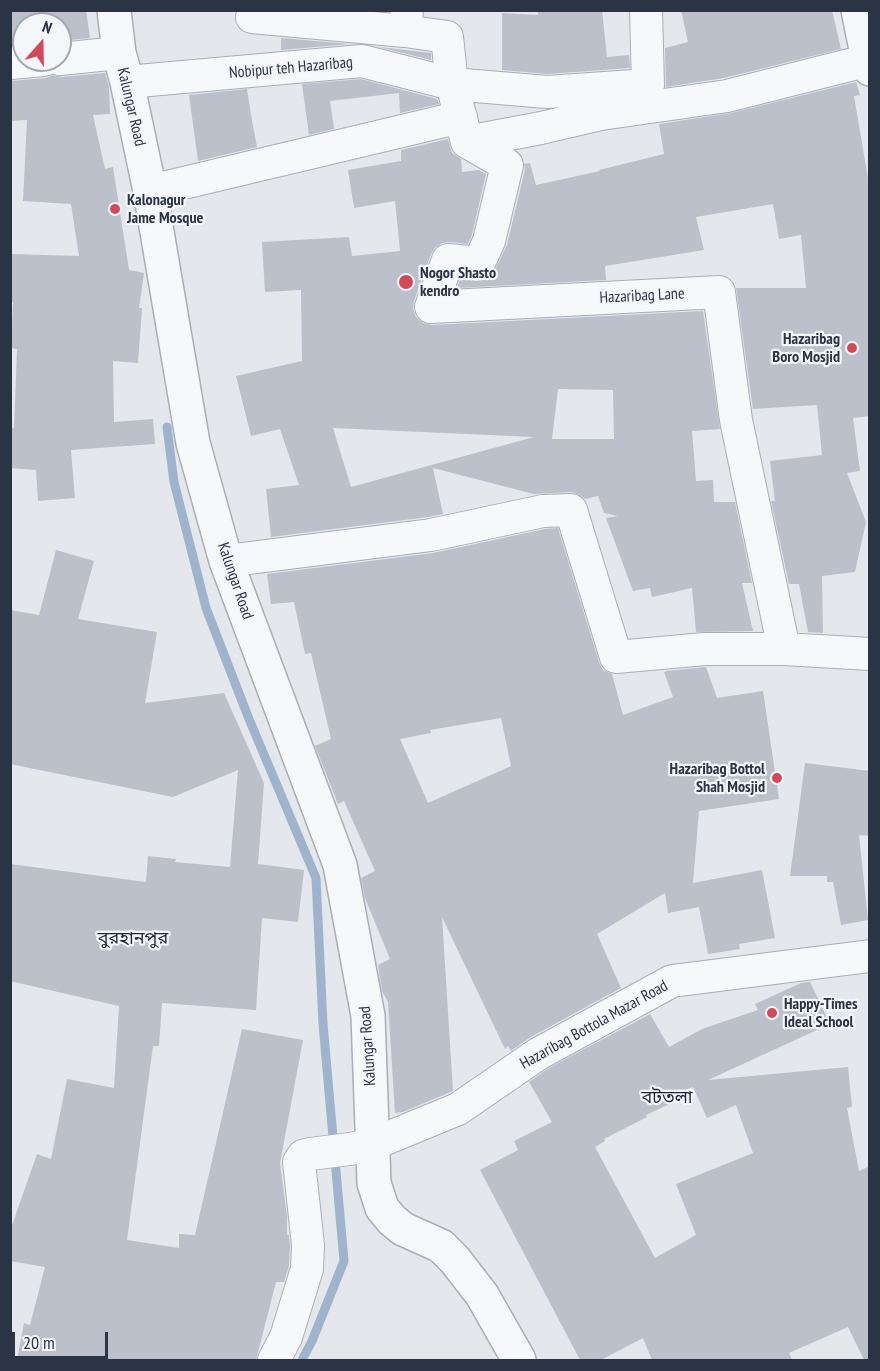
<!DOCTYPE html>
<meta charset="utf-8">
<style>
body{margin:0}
#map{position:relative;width:880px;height:1371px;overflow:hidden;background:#e4e7ec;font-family:"PT Sans Narrow",sans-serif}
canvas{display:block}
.frame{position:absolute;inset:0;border:12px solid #2b3445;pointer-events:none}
.north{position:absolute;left:12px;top:12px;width:60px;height:60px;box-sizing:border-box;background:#f4f6f9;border:2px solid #a4a8b1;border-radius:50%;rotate:20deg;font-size:16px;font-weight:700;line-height:24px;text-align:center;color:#2b3445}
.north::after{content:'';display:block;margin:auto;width:21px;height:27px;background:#d1495b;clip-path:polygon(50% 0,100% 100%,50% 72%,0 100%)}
.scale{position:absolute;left:12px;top:1332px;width:96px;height:27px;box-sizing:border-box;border:3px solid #2b3445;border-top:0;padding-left:8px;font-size:18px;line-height:21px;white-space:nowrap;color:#2b3445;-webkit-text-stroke:4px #f4f6f9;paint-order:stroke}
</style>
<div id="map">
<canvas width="880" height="1371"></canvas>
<div class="frame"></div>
<div class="north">N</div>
<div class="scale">20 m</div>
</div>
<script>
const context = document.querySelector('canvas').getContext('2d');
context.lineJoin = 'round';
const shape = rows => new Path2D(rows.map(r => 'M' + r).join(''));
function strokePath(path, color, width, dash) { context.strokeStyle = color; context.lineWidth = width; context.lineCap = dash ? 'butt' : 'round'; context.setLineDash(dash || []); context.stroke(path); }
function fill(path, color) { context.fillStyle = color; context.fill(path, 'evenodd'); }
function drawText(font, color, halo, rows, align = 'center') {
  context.font = font + ' "PT Sans Narrow","Noto Sans Bengali",sans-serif'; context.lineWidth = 4.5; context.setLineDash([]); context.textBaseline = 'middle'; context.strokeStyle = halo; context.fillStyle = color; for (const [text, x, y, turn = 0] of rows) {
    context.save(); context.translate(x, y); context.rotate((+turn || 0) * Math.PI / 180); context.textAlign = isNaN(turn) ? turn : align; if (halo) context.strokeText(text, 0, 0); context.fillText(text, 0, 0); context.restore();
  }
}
strokePath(shape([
 [167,427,174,482,206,608,249,719,316,878,323,1024,344,1261,312,1341,302,1360]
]), '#9fb4cc', 9);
fill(shape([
 [10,10,86,10,90,38,60,41,60,24,24,24,24,44,10,45],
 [538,10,602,10,607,57,629,55,630,68,547,74,502,70,502,13,538,15],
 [681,10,832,10,841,49,724,78,666,87,665,48,688,42],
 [281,38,350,44,281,50],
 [379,47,431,53,431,60],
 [105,73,109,87,110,114,93,115,105,169,113,167,129,270,144,273,139,308,142,308,138,363,113,361,114,422,153,419,155,444,71,450,75,498,38,501,36,470,10,468,10,427,14,428,17,349,11,348,13,302,10,302,10,254,79,256,71,204,23,201,27,120,10,121,10,81,46,78,53,75,62,77],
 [361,79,437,99,439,104,400,113,399,93,330,101,334,129,309,135,302,84],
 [856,82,860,95,854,96,870,190,870,416,853,418,860,471,847,473,866,522,855,572,822,576,823,633,808,632,799,584,789,584,771,501,775,501,770,461,822,455,817,405,753,409,736,288,806,288,801,235,779,239,773,204,696,217,704,250,605,266,606,280,457,288,460,279,477,281,487,279,495,270,507,245,525,169,524,164,530,163,536,185,600,171,599,170,664,154,659,124,731,113],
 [247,89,251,115,257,147,198,161,189,95],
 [448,139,452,153,461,159,462,172,479,170,486,174,472,235,468,244,450,242,442,243,436,247,431,254,414,301,413,309,416,317,423,323,432,325,703,311,720,429,692,431,696,481,713,480,714,502,735,502,752,583,742,583,753,631,696,632,692,588,652,597,650,588,633,591,606,518,618,516,604,513,598,496,585,499,578,494,571,492,534,494,433,468,443,514,428,517,271,537,266,489,299,485,280,429,251,436,236,376,302,361,301,290,265,292,262,242,349,237,352,256,400,251,395,201,354,208,348,170,401,161,401,150],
 [558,389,613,390,614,439,552,439],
 [333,428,534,437,351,487],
 [558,528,599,662,603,670,612,674,623,715,673,697,664,672,667,671,706,667,717,698,763,691,779,799,699,811,693,883,762,870,775,938,739,944,740,949,708,954,699,907,668,913,665,893,597,934,621,988,529,1038,511,1051,508,1046,505,1049,442,917,453,1091,403,1112,395,1113,388,1002,382,991,378,965,390,959,365,898,361,878,375,871,344,801,338,804,315,746,331,739,311,653,305,654,294,602,271,604,267,574,433,553,545,529],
 [501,718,511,766,428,803,400,739,431,733,430,730],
 [56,550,94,561,78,619,157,632,145,703,224,693,264,783,258,864,304,870,298,922,262,918,256,1010,162,1003,159,1046,153,1046,127,1240,179,1248,179,1234,195,1235,242,1029,303,1040,280,1163,287,1216,287,1235,289,1235,290,1246,289,1266,284,1282,276,1282,256,1360,17,1360,24,1323,30,1325,45,1267,10,1261,10,1231,37,1154,51,1159,67,1079,114,1088,119,1006,10,981,10,864,146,882,148,856,176,859,175,862,230,867,238,770,173,797,10,764,10,610,39,615],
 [805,763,870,771,870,836,859,835,868,920,841,925,833,882,827,882,827,876,790,876],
 [810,982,830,1024,708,1080,848,1067,852,1107,847,1108,859,1171,870,1166,870,1360,864,1360,848,1327,789,1353,792,1360,652,1360,643,1338,601,1360,580,1360,480,1170,518,1150,514,1141,552,1122,529,1082,547,1069,650,1014,669,1047,702,1029,758,1010,755,1004,801,983],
 [693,1087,707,1118,736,1105,753,1153,676,1184,696,1235,655,1258,595,1147,605,1141,604,1139,647,1117,646,1115,685,1097,683,1091]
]), '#bbc0ca');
const minor = shape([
 [407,10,405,31,447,37,452,84,467,142,507,165,489,241,479,263,448,260,431,307,719,292,736,420,784,649],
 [252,17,405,31],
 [60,59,119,53],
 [10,63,44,60],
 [127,82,362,61,452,84,547,92,648,85,646,10],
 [467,142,541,128,601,114,727,96,869,60],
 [150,191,461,117],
 [226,561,431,535,543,511,571,510,616,657,705,649,784,649,870,654],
 [274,1360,286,1337,307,1269,308,1245,299,1162,303,1156,310,1154,350,1149,373,1144,458,1109,538,1054,672,981,870,956]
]);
const tertiary = shape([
 [114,10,119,53,127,82,150,191,193,443,226,561,340,865,368,1016,374,1183,382,1208,392,1220,403,1229,441,1246,455,1260,482,1295,519,1360],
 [858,10,870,69]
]);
strokePath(minor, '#a9aeb7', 34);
strokePath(tertiary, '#a9aeb7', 36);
strokePath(minor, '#f7f8fa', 32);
strokePath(tertiary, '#f7f8fa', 33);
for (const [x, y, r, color] of [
 [115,209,6,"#d1495b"],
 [406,282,8,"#d1495b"],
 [852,348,6,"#d1495b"],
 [777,778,6,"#d1495b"],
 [772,1013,6,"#d1495b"]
]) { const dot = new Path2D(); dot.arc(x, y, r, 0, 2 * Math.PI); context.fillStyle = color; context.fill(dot); strokePath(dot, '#f4f6f9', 2); }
drawText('16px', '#2b3445', '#f4f6f9', [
 ["Nobipur teh Hazaribag",291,68,-5],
 ["Kalungar Road",131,107,77],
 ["Hazaribag Lane",642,296,-3],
 ["Kalungar Road",235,581,71],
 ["Hazaribag Bottola Mazar Road",594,1025,-29],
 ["Kalungar Road",368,1046,-94]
]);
drawText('bold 16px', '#2b3445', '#f4f6f9', [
 ["Kalonagur",127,200],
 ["Jame Mosque",127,218],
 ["Nogor Shasto",420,273],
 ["kendro",420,291],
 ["Hazaribag",840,339,"right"],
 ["Boro Mosjid",840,357,"right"],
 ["Hazaribag Bottol",765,769,"right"],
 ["Shah Mosjid",765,787,"right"],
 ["Happy-Times",784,1004],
 ["Ideal School",784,1022]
], 'left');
drawText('18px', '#1d2536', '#f4f6f9', [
 ["বুরহানপুর",133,939],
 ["বটতলা",667,1098]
]);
</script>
